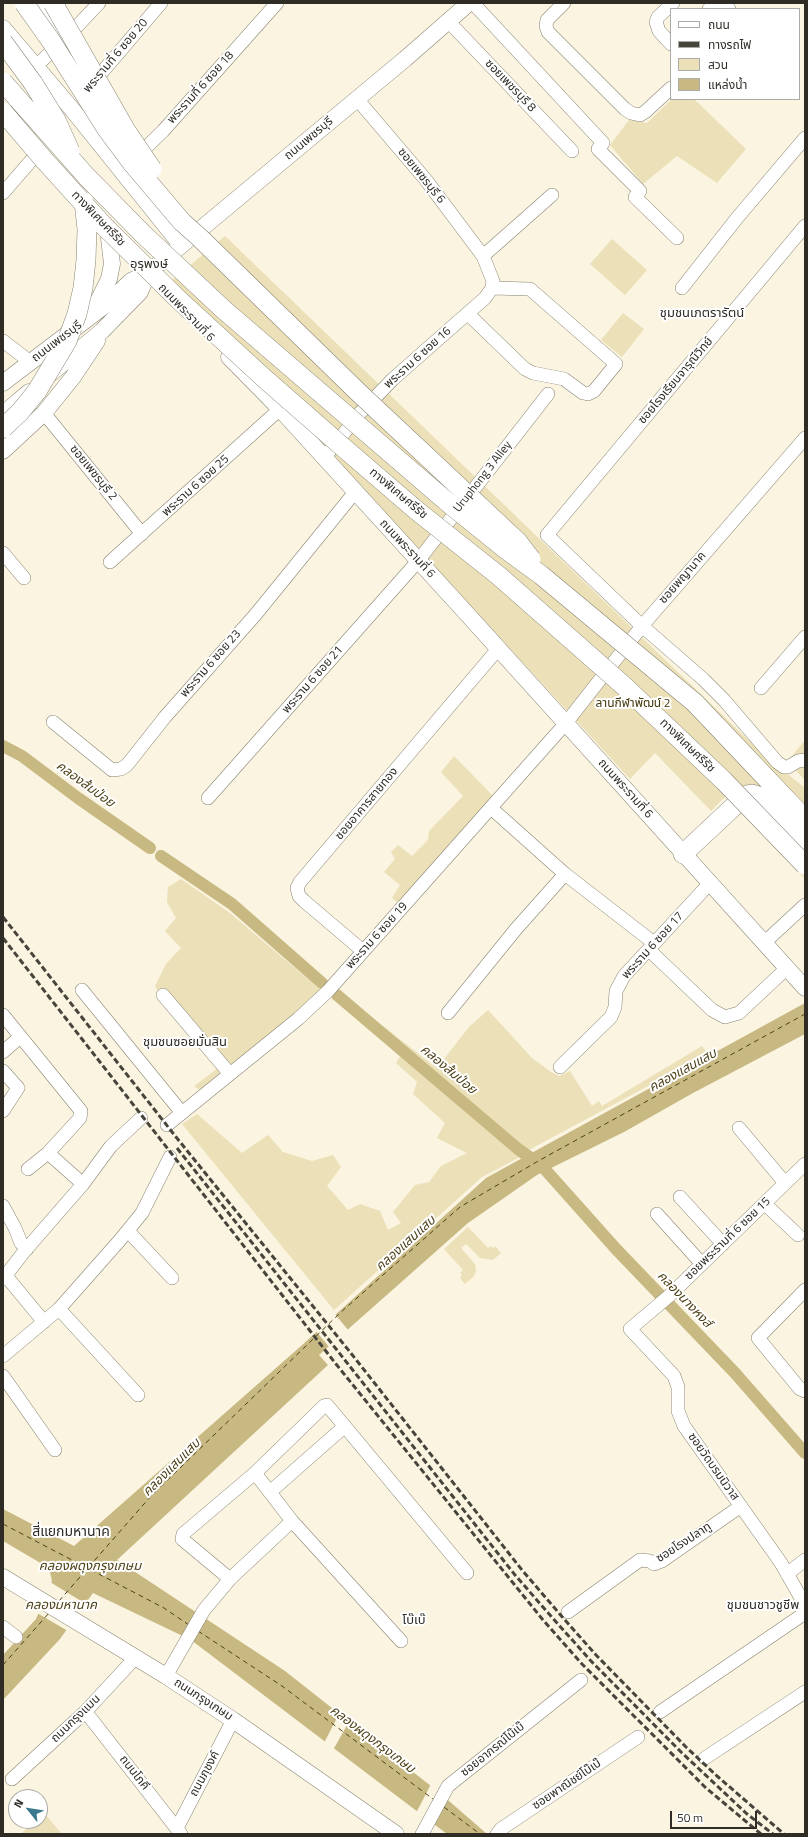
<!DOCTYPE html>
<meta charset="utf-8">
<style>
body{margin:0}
#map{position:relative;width:808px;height:1837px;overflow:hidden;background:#faf4e0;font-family:"Titillium Web","Noto Sans Thai",sans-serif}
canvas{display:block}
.frame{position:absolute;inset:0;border:4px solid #2e2c25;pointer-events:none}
.legend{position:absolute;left:670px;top:8px;width:130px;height:92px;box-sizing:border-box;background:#fff;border:1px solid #ababa8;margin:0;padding:5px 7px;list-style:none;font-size:12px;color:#2e2c25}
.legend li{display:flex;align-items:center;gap:8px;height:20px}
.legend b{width:20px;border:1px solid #ababa8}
.north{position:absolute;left:8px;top:1789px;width:40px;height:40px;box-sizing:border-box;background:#fff;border:1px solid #ababa8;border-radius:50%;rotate:300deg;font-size:11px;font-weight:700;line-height:16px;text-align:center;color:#2e2c25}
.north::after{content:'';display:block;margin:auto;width:14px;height:18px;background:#3b798e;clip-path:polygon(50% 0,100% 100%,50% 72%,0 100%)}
.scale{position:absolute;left:670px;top:1811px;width:87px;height:18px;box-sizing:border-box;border:2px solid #2e2c25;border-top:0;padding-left:5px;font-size:12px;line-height:14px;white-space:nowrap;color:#2e2c25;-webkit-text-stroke:3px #fff;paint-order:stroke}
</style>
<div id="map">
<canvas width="808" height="1837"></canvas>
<div class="frame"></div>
<ul class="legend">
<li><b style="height:5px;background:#fff"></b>ถนน</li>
<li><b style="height:5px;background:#46443b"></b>ทางรถไฟ</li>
<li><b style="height:11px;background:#ebe0b7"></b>สวน</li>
<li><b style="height:11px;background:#c8b882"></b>แหล่งน้ำ</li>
</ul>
<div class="north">N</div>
<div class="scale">50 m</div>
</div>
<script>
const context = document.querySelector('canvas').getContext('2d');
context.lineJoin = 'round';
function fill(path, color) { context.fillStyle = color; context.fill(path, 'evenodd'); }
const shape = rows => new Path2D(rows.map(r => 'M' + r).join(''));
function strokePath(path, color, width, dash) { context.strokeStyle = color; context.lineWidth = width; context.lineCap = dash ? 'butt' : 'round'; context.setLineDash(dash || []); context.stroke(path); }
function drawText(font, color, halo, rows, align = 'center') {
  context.font = font + ' "Titillium Web","Noto Sans Thai",sans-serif'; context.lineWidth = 4; context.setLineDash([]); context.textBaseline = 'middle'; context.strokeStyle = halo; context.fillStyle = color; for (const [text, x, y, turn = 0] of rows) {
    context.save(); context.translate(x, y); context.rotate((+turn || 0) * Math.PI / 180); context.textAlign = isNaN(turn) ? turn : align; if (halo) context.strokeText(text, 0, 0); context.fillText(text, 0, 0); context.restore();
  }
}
fill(shape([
 [672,99,694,99,746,149,717,183,677,156,643,184,610,145,629,120,647,123],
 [225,236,765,756,805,788,805,879,728,794,711,811,655,753,630,779,331,454,169,283],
 [612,239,647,270,625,295,590,264],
 [623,313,644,329,622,357,601,340],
 [805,740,805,780,787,762],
 [454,756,496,799,401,906,392,898,400,885,384,872,395,859,391,852,398,845,412,856,428,840,429,831,463,796,441,772],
 [181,879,230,913,323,992,203,1092,194,1086,221,1066,166,1005,155,986,166,964,181,948,165,931,176,918,167,902,168,887],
 [488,1010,532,1058,551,1072,559,1076,570,1071,592,1106,599,1101,602,1106,702,1046,708,1054,525,1152,380,1030,383,1026,437,1068,469,1027],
 [401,1055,522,1156,482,1177,334,1310,182,1124,197,1114,242,1153,268,1135,283,1152,312,1161,333,1155,341,1167,327,1186,348,1210,360,1204,380,1211,388,1230,401,1223,393,1212,415,1185,429,1182,441,1166,467,1153,437,1138,445,1123,413,1094,417,1082,396,1063],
 [468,1227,488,1248,491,1246,493,1248,495,1246,501,1253,493,1260,480,1258,466,1244,461,1248,475,1264,476,1270,474,1276,465,1284,460,1278,462,1275,460,1273,463,1270,444,1249],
 [44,1813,62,1834,21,1834,35,1821,40,1821,40,1816]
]), '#ebe0b7');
fill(shape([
 [805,1003,805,1034,693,1093,624,1132,537,1175,468,1223,319,1355,328,1365,117,1560,285,1671,441,1794,487,1834,447,1834,191,1640,93,1593,60,1639,3,1700,3,1655,36,1619,52,1581,49,1568,3,1541,3,1509,74,1546,301,1346,486,1178]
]), '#c8b882');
fill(shape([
 [334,1313,349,1331,330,1348,315,1330],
 [50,1582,86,1604,68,1631,37,1613],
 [340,1712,350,1720,333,1750,324,1743],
 [431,1784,447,1797,432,1825,416,1813]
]), '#faf4e0');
strokePath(shape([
 [3,746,22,756,78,798,150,848],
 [161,856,232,904,322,983],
 [337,995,518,1149,542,1166,616,1249,735,1373,805,1453]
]), '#c8b882', 12);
strokePath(shape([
 [3,1524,164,1608,189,1625],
 [59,1601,151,1496,340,1313,460,1207,540,1160,805,1014],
 [198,1631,282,1686,433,1799],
 [3,1665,49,1613],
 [444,1807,480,1834]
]), '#4e4218', 1, [5, 4]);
const minor = shape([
 [473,3,603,143,598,149,640,191,635,197,677,238],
 [564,3,547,20,546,26,548,32,625,109,631,113,640,115,645,112,671,88],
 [724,3,729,9],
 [709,9,716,3],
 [448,21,572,151],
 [66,38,99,3],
 [671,44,659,31,656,22,658,17,673,3],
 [36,66,66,38,39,3],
 [92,84,161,3],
 [135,158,163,131,277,3],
 [3,193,35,156],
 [805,226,547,535,642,626,703,679,724,700,777,762,784,767,788,767,798,761,805,760],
 [483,256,552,195],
 [682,288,737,218,805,138],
 [468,314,525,369,533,373,564,379,583,393,588,394,594,391,616,364,530,289,492,288],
 [3,341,29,361],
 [44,413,142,534],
 [324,458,360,413,393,379,485,298,492,288,493,281,483,256,426,180,357,99],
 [3,553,24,578],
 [110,562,280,409],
 [761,688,805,637],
 [53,722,112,770,121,769,127,765,165,717,256,614,355,492],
 [208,798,418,561,548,394],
 [491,808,565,874,654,943],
 [764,943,805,905],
 [649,950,712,1010,725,1017,739,1013,787,968],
 [363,951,304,901,299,896,297,888,300,882,498,649],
 [82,990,182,1113],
 [163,995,230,1074],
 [448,1013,516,929,565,874],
 [3,1015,81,1111,80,1118,48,1153,28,1169],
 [3,1052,20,1037],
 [560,1067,611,1017,615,1007,616,991,624,976,710,883],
 [3,1071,18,1088,3,1111],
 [167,1125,298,1019,328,991,566,723,642,626,805,438],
 [739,1128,785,1183],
 [48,1153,83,1184],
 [805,1164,669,1296,630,1329,674,1376,678,1387,678,1411,684,1426,781,1563,805,1605],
 [680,1197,723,1244],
 [765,1204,798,1235],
 [3,1206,15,1228,21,1243,27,1249],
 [657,1214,702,1264],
 [128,1231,172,1278],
 [6,1276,44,1322],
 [3,1279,23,1253,83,1184,111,1146,141,1118],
 [805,1290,758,1338,800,1389,805,1391],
 [59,1309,138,1395],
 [3,1356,59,1309,120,1240,142,1213,170,1157],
 [3,1376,55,1450],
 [255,1473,292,1521,401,1641],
 [270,1492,345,1426],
 [787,1574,805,1560],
 [230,1579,182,1539,183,1534,255,1473,324,1406,327,1405,467,1573],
 [568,1612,640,1560,650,1561,654,1564,662,1561,741,1506],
 [3,1627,16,1637],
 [166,1676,204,1610,230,1579,292,1521],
 [85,1712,92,1720,181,1834],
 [660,1712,805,1613],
 [705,1758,805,1692],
 [12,1779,85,1712,136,1657],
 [177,1828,233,1720],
 [422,1834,448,1786,581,1680],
 [497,1834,501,1829,638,1737]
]);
const major = shape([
 [3,28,71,108,181,245],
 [89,309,98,301,109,279,112,264,109,238],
 [229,357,280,409,468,615,805,988],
 [50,374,102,331,140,292,148,273],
 [3,383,103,307,131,281,148,273,405,59,469,3],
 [3,414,29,392],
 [3,451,44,413,73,377,97,341],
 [3,1577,166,1676,233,1720,396,1834]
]);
const highway = shape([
 [695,703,805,819],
 [683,854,746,795,752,794,762,797,805,843]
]);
strokePath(minor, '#878271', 14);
strokePath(major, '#878271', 17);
strokePath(highway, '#878271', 20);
strokePath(minor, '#fff', 13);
strokePath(major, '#fff', 16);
strokePath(highway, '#fff', 19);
strokePath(shape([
 [3,917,176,1137,350,1352,522,1570,558,1612,596,1655,686,1747,717,1776,784,1834],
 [3,938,336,1364,543,1620,582,1664,706,1788,761,1834],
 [177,1148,515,1575,550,1615,590,1660,681,1752,747,1814,773,1834]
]), '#46443b', 3, [6, 3]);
const highwayBridge = shape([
 [24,3,51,41,106,128,132,163,182,222,199,237,358,392,518,542,531,559],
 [53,3,125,129,152,169],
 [3,42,33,83,56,120,70,151],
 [3,82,87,177,143,234,223,309,452,506,508,551,541,575,695,703],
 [3,112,45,161,103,225,179,300,265,379,337,442,416,510,499,576,624,686,724,781,805,865],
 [3,428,20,412,37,391,67,341,77,314,83,288,86,260,87,229,84,202]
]);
strokePath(highwayBridge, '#878271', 20, []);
strokePath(highwayBridge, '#fff', 19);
drawText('12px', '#2e2c25', '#fff', [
 ["พระรามที่ 6 ซอย 20",116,56,-50],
 ["ซอยเพชรบุรี 8",510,86,46],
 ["พระรามที่ 6 ซอย 18",201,88,-48],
 ["ถนนเพชรบุรี",309,139,-40],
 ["ซอยเพชรบุรี 6",421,176,51],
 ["ทางพิเศษศรีรัช",98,219,46],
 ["ถนนพระรามที่ 6",186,313,46],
 ["ถนนเพชรบุรี",57,342,-37],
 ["พระราม 6 ซอย 16",418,358,-42],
 ["ซอยโรงเรียนจารุณีวิทย์",676,381,-50],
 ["ซอยเพชรบุรี 2",93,473,51],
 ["Uruphong 3 Alley",483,477,-52],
 ["พระราม 6 ซอย 25",196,486,-42],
 ["ทางพิเศษศรีรัช",398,494,40],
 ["ถนนพระรามที่ 6",407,549,47],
 ["ซอยพญานาค",683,578,-49],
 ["พระราม 6 ซอย 23",211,664,-49],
 ["พระราม 6 ซอย 21",313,680,-49],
 ["ทางพิเศษศรีรัช",687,746,44],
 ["ถนนพระรามที่ 6",625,789,48],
 ["ซอยอาคารสายทอง",367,804,-50],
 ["พระราม 6 ซอย 19",377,936,-48],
 ["พระราม 6 ซอย 17",653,946,-48],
 ["ซอยพระรามที่ 6 ซอย 15",728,1239,-44],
 ["ซอยวัดบรมนิวาส",713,1467,55],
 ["ซอยโรงปลาทู",684,1543,-33],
 ["ถนนกรุงเกษม",203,1700,33],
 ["ถนนกรุงแมน",76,1719,-44],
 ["ซอยอาภรณ์โบ๊เบ๊",493,1750,-39],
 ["ถนนโภคี",134,1773,52],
 ["ถนนภุชงค์",205,1774,-62],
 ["ซอยพาณิชย์โบ๊เบ๊",567,1785,-34]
]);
drawText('12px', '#423609', '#fff', [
 ["ลานกีฬาพัฒน์ 2",633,704]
]);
drawText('13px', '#2e2c25', '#fff', [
 ["อุรุพงษ์",149,265],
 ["ชุมชนเภตรารัตน์",702,314],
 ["ชุมชนซอยมั่นสิน",185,1043],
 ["ชุมชนชาวชูชีพ",763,1606],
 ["โบ๊เบ๊",414,1621]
]);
drawText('italic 13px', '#4e4218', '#fff', [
 ["คลองส้มป่อย",85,785,36],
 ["คลองส้มป่อย",448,1070,40],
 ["คลองแสนแสบ",683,1071,-29],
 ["คลองแสนแสบ",406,1244,-42],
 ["คลองนางหงส์",684,1300,46],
 ["คลองแสนแสบ",172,1468,-45],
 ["คลองผดุงกรุงเกษม",90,1567],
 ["คลองมหานาค",61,1606],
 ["คลองผดุงกรุงเกษม",372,1740,37]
]);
drawText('14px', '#2e2c25', '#fff', [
 ["สี่แยกมหานาค",71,1533]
]);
</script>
